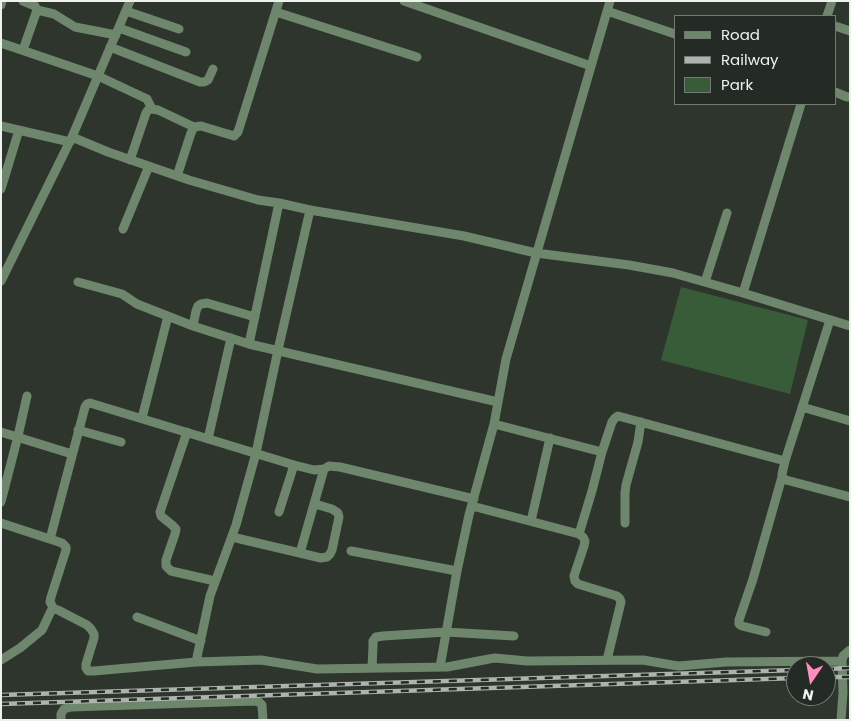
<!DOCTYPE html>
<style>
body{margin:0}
#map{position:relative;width:851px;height:721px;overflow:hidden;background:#2e352d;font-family:Poppins,sans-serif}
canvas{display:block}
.frame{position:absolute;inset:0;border:2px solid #edf2ed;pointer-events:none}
.legend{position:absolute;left:674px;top:15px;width:162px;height:90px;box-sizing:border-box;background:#242b24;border:1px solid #747b74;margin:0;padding:6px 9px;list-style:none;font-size:15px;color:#edf2ed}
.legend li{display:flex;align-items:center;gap:10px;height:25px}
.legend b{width:25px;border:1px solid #747b74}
.north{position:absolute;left:786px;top:656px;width:50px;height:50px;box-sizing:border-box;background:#242b24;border:1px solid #747b74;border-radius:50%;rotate:192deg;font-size:14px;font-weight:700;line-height:20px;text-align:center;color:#edf2ed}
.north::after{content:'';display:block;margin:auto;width:18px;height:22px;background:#fd8ebf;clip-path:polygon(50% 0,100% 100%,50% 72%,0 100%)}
</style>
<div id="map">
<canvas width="851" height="721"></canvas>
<div class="frame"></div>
<ul class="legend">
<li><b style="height:6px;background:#6e866c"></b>Road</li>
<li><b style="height:6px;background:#adb3ad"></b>Railway</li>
<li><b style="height:14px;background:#395c38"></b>Park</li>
</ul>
<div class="north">N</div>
</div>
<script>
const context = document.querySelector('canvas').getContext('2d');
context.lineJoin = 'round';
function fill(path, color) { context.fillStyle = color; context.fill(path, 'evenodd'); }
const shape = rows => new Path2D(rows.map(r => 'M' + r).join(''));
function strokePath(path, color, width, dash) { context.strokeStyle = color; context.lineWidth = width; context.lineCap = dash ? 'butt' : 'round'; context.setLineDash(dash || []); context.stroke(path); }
fill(shape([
 [681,287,808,320,790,394,661,360]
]), '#395c38');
strokePath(shape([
 [23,1,35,6,37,10,23,50],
 [404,1,591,66],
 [1,5,2,1],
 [37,10,54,14,75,27,116,35],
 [126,11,179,29],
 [607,11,675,34],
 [276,12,417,57],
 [827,16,832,1],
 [835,26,850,31],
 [119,28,186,52],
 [1,43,98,76,147,99,152,109],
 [110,47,200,82,204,82,208,80,213,69],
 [835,92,847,97,850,97],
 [1,126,70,142],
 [72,137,108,152,189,180,258,200,279,203,310,210,464,236,536,253,629,265,673,273,743,293,850,326],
 [130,160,146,113,148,110,152,109,158,110,194,127],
 [177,176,191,133,194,127,201,126,234,136,238,132,279,1],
 [1,189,19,130],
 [123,229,149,166],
 [1,281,72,137,130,1],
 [78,282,122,294,137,304,193,326,249,344,498,402],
 [705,282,727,213],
 [743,293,801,104],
 [830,320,785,461,782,474,782,477,786,480,850,497],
 [193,326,196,311,198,306,201,304,207,303,255,317],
 [249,344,279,203],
 [802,407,850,421],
 [142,418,168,316],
 [494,424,602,452,612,422,615,418,618,416,785,461],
 [78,430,121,442],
 [1,432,72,454],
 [187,432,160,512,161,516,172,525,176,529,175,534,166,560,166,566,171,571,215,581],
 [208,439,231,338],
 [1,502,18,436,27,396],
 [472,506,579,534,583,537,585,541,584,546,574,576,575,581,578,584,617,596,620,599,621,602,607,660],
 [279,512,294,465],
 [531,521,550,438],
 [1,523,62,543,66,547,66,550,51,597,50,602,54,609],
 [625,523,625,493,626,485,638,442,641,422],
 [579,534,592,491,602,452],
 [232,537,321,558,327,557,330,554,332,550,339,517,338,513,332,509,315,504],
 [50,539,85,407,87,404,90,403,294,465,314,470,324,469,329,466,340,467,474,499],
 [351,551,457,571],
 [300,553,324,469],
 [137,617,201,641],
 [766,632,742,626,739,624,739,620,753,579,782,477],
 [1,660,20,648,42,630,51,611,54,609,58,610,87,625,91,629,94,634,94,638,86,664,86,668,88,671,94,671,196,662,261,660,317,669,447,667,489,659,495,658,527,661,643,660,672,665,679,666,726,662,842,661],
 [196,662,210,596,236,525,256,453,278,350,310,210],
 [440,667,457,571,469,515,494,424,506,359,610,1],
 [372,668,373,646,373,641,376,637,383,636,446,632,514,636],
 [61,720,61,714,64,709,71,707,254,701,259,702,262,705,263,720],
 [841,720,843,693,842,661,843,656,850,650]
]), '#6e866c', 9);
const rail = shape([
 [826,669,850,668],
 [826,677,850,677],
 [1,695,796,670],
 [1,704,796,678]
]);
strokePath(rail, '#adb3ad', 4.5);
strokePath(rail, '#242b24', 2.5, [8]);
</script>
